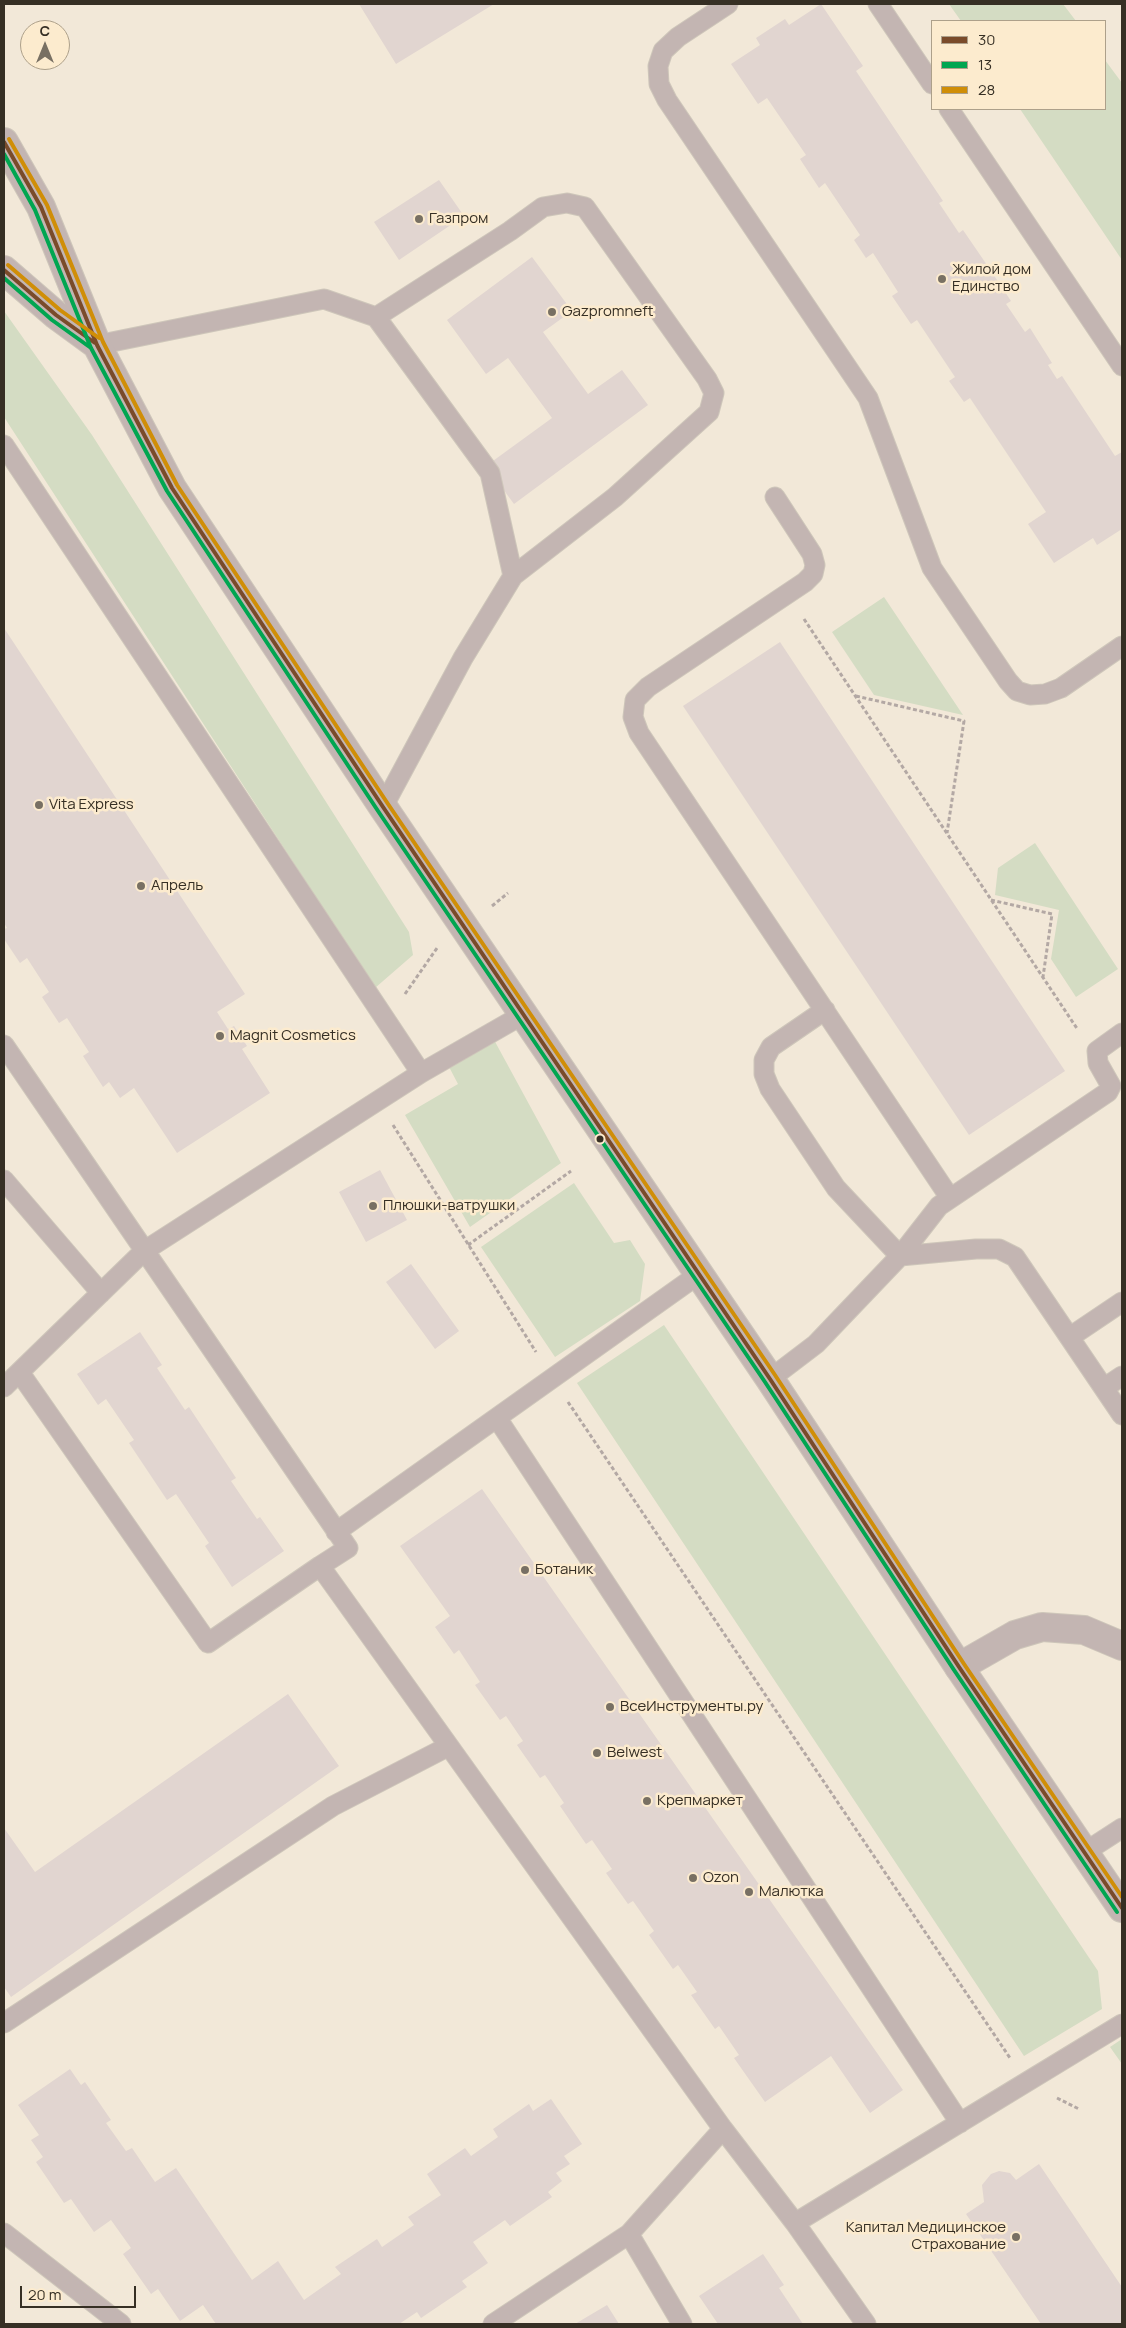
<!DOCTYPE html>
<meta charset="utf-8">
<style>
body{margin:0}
#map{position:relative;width:1126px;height:2328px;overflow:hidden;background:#f2e8d8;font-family:Manrope,sans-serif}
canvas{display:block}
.frame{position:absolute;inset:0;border:5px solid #362f24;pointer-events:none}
.legend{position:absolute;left:931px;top:20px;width:175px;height:90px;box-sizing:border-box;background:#fcebce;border:1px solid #ada08a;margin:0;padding:6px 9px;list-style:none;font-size:15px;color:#362f24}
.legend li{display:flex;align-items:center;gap:10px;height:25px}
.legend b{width:25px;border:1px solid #ada08a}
.north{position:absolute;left:20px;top:20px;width:50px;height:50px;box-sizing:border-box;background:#fcebce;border:1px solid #ada08a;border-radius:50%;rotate:0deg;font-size:14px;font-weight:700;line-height:20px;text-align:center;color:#362f24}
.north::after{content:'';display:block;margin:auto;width:18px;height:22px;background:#787063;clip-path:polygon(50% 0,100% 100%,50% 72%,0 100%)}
.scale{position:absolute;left:20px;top:2286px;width:116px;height:22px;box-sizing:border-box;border:2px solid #362f24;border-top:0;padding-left:6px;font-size:15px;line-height:18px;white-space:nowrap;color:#362f24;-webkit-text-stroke:4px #fcebce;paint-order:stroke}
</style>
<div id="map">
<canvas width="1126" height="2328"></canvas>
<div class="frame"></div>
<ul class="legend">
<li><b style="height:6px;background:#7a4b2a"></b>30</li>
<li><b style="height:6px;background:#00a651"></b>13</li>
<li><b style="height:6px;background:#d08e07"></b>28</li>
</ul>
<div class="north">С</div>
<div class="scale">20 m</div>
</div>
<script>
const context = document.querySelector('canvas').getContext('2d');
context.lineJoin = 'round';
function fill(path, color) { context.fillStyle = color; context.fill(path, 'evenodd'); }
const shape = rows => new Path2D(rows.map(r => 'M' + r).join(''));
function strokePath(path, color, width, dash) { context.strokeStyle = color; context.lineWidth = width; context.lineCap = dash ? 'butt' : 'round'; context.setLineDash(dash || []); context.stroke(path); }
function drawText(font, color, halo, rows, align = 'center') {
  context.font = font + ' Manrope,sans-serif'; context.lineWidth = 5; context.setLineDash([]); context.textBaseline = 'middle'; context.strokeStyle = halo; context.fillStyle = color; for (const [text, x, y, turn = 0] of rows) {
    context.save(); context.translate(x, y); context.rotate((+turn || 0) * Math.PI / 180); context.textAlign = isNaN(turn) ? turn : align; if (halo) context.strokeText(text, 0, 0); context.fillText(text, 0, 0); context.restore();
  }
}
fill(shape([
 [949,4,1063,4,1076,21,961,21],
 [1105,60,1122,83,1122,260,1020,109,1105,109],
 [4,311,92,435,409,932,413,955,375,988,4,417],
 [884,597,963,715,874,695,832,632],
 [1035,843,1118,969,1076,997,1051,959,1059,910,995,895,998,868],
 [493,1038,561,1163,470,1227,405,1115,458,1084,448,1065],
 [574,1183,614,1243,630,1240,645,1264,640,1301,555,1357,481,1247],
 [664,1325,1098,1971,1102,2009,1024,2056,577,1383],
 [1122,2039,1122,2064,1110,2047]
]), '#d4dcc3');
fill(shape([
 [359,4,494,4,396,64],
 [821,4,863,66,856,71,943,201,939,203,959,233,963,230,987,265,1011,301,1006,304,1025,332,1030,328,1052,363,1048,365,1057,379,1062,376,1115,456,1122,452,1122,529,1097,545,1093,538,1054,563,1028,524,1046,512,970,398,964,402,949,381,955,377,917,320,911,324,892,296,898,292,873,253,866,258,854,240,860,235,825,183,819,188,800,159,806,155,767,98,758,104,731,64,760,45,756,38,785,19,789,25],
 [439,180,464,216,399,260,374,222],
 [532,257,572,311,543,332,588,394,622,370,648,405,514,504,486,466,552,418,508,358,486,374,447,320],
 [4,628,245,994,217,1012,228,1029,234,1026,247,1046,242,1049,270,1093,177,1153,134,1088,120,1098,109,1082,103,1087,83,1056,89,1052,67,1018,59,1023,42,997,49,992,27,958,20,963,4,939,4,929,7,928,4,923],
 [780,642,1065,1071,969,1135,683,706],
 [380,1170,407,1220,366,1242,339,1192],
 [411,1264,459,1331,435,1349,386,1282],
 [140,1332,162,1365,157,1368,185,1410,189,1407,236,1478,231,1481,257,1519,260,1517,284,1551,232,1587,205,1546,209,1543,176,1494,167,1500,129,1443,134,1440,106,1399,98,1405,77,1374],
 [482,1489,903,2090,870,2113,831,2056,765,2102,734,2058,739,2055,719,2026,715,2029,691,1995,697,1992,678,1965,673,1969,649,1935,654,1931,633,1901,628,1904,606,1873,612,1869,592,1840,586,1844,560,1806,564,1803,545,1775,540,1778,517,1745,523,1741,506,1716,500,1720,475,1685,480,1682,459,1650,454,1654,435,1627,450,1616,400,1546],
 [288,1694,339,1766,11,1997,4,1987,4,1828,35,1872],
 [70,2069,81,2085,85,2082,111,2120,106,2123,126,2151,132,2148,155,2182,176,2168,252,2280,278,2261,304,2300,341,2274,335,2267,377,2239,382,2247,414,2225,408,2217,441,2195,427,2174,465,2148,471,2156,498,2137,493,2129,529,2104,533,2111,551,2099,582,2144,564,2156,570,2164,556,2173,562,2181,548,2192,552,2197,510,2226,505,2220,473,2242,488,2263,462,2281,467,2287,421,2318,417,2312,399,2324,216,2324,203,2305,180,2321,158,2289,151,2294,123,2254,131,2248,111,2220,94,2232,71,2199,64,2203,36,2162,43,2157,31,2140,39,2135,18,2105],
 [1039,2164,1122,2287,1122,2324,1041,2324,966,2214,984,2202,982,2185,991,2174,999,2171,1010,2173,1016,2180],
 [763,2254,784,2285,779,2288,803,2324,718,2324,699,2296],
 [607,2305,619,2324,575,2324]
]), '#e1d5d0');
const service = shape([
 [728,4,678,37,663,51,658,66,659,84,667,100,868,398,932,568,1008,681,1017,691,1030,695,1045,694,1061,688,1122,646],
 [878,4,932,84],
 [949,109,1122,366],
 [376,317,510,231,543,207,567,203,585,207,707,379,714,393,709,412,615,497,513,576],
 [97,345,324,299,376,317,490,473,513,576,463,658,383,807],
 [4,445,421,1073],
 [775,497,812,554,815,565,813,574,805,582,648,687,635,700,633,717,639,733,950,1198],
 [825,1010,771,1047,764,1060,764,1074,770,1089,836,1188,900,1256,976,1249,999,1249,1015,1257,1122,1415],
 [4,1045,348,1548,320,1566,723,2129,795,2223,866,2324],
 [4,1180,101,1293],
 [1070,1337,1122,1302],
 [20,1373,208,1643,320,1566],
 [770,1379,816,1344,900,1256,939,1206,1108,1092,1111,1086,1098,1063,1097,1051,1122,1033],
 [4,1387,144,1251,421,1073,524,1014],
 [1104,1388,1122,1376],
 [497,1418,960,2123],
 [336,1532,699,1274],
 [1085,1852,1122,1828],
 [4,2023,333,1806,449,1746],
 [795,2223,1122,2024],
 [4,2233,121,2324],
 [629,2234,682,2324],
 [493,2324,629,2234,723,2129]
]);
const minor = shape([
 [959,1667,1015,1635,1042,1627,1084,1630,1122,1646]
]);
const tertiary = shape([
 [4,142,41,207,97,345,172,488,383,807,770,1379,959,1667,1122,1908],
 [4,270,56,315,97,345]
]);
strokePath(service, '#cec6ba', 21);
strokePath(minor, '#cec6ba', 30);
strokePath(tertiary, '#cec6ba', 30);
strokePath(shape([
 [804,619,1078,1030],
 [856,696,964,721,947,833],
 [991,900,1052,914,1043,977],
 [492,906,508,893],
 [405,994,437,948],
 [393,1125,536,1352],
 [468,1245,571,1171],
 [568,1402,1010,2058],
 [1057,2098,1079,2109]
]), '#b3a8a4', 3, [4, 2.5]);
strokePath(service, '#c3b5b2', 19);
strokePath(minor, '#c3b5b2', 28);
strokePath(tertiary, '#c3b5b2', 28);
strokePath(shape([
 [4,142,41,207,97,345,172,488,383,807,770,1379,959,1667,1122,1908],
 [4,270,56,315,95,343]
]), '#7a4b2a', 4);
strokePath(shape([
 [4,154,35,210,91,348,167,491,378,811,765,1382,954,1670,1117,1912],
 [4,278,52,320,91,348]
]), '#00a651', 4);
strokePath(shape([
 [9,139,47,205,103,342,177,485,388,804,775,1375,964,1664,1122,1897],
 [8,265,60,310,99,338]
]), '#d08e07', 4);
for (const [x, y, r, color] of [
 [419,219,5,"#787063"],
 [942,279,5,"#787063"],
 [552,312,5,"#787063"],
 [39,805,5,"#787063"],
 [141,886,5,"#787063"],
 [220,1036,5,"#787063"],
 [600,1139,4.5,"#362f24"],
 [373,1206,5,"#787063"],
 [525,1570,5,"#787063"],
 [610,1707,5,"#787063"],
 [597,1753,5,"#787063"],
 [647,1801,5,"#787063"],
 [693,1878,5,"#787063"],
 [749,1892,5,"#787063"],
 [1016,2237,5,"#787063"]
]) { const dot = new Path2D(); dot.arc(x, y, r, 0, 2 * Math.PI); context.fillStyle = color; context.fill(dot); strokePath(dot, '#fcebce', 2); }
drawText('15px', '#362f24', '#fcebce', [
 ["Газпром",429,219],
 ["Жилой дом",952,270],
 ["Единство",952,287],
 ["Gazpromneft",562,312],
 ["Vita Express",49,805],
 ["Апрель",151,886],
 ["Magnit Cosmetics",230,1036],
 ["Плюшки-ватрушки",383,1206],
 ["Ботаник",535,1570],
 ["ВсеИнструменты.ру",620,1707],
 ["Belwest",607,1753],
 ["Крепмаркет",657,1801],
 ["Ozon",703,1878],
 ["Малютка",759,1892],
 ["Капитал Медицинское",1006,2228,"right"],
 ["Страхование",1006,2245,"right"]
], 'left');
</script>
